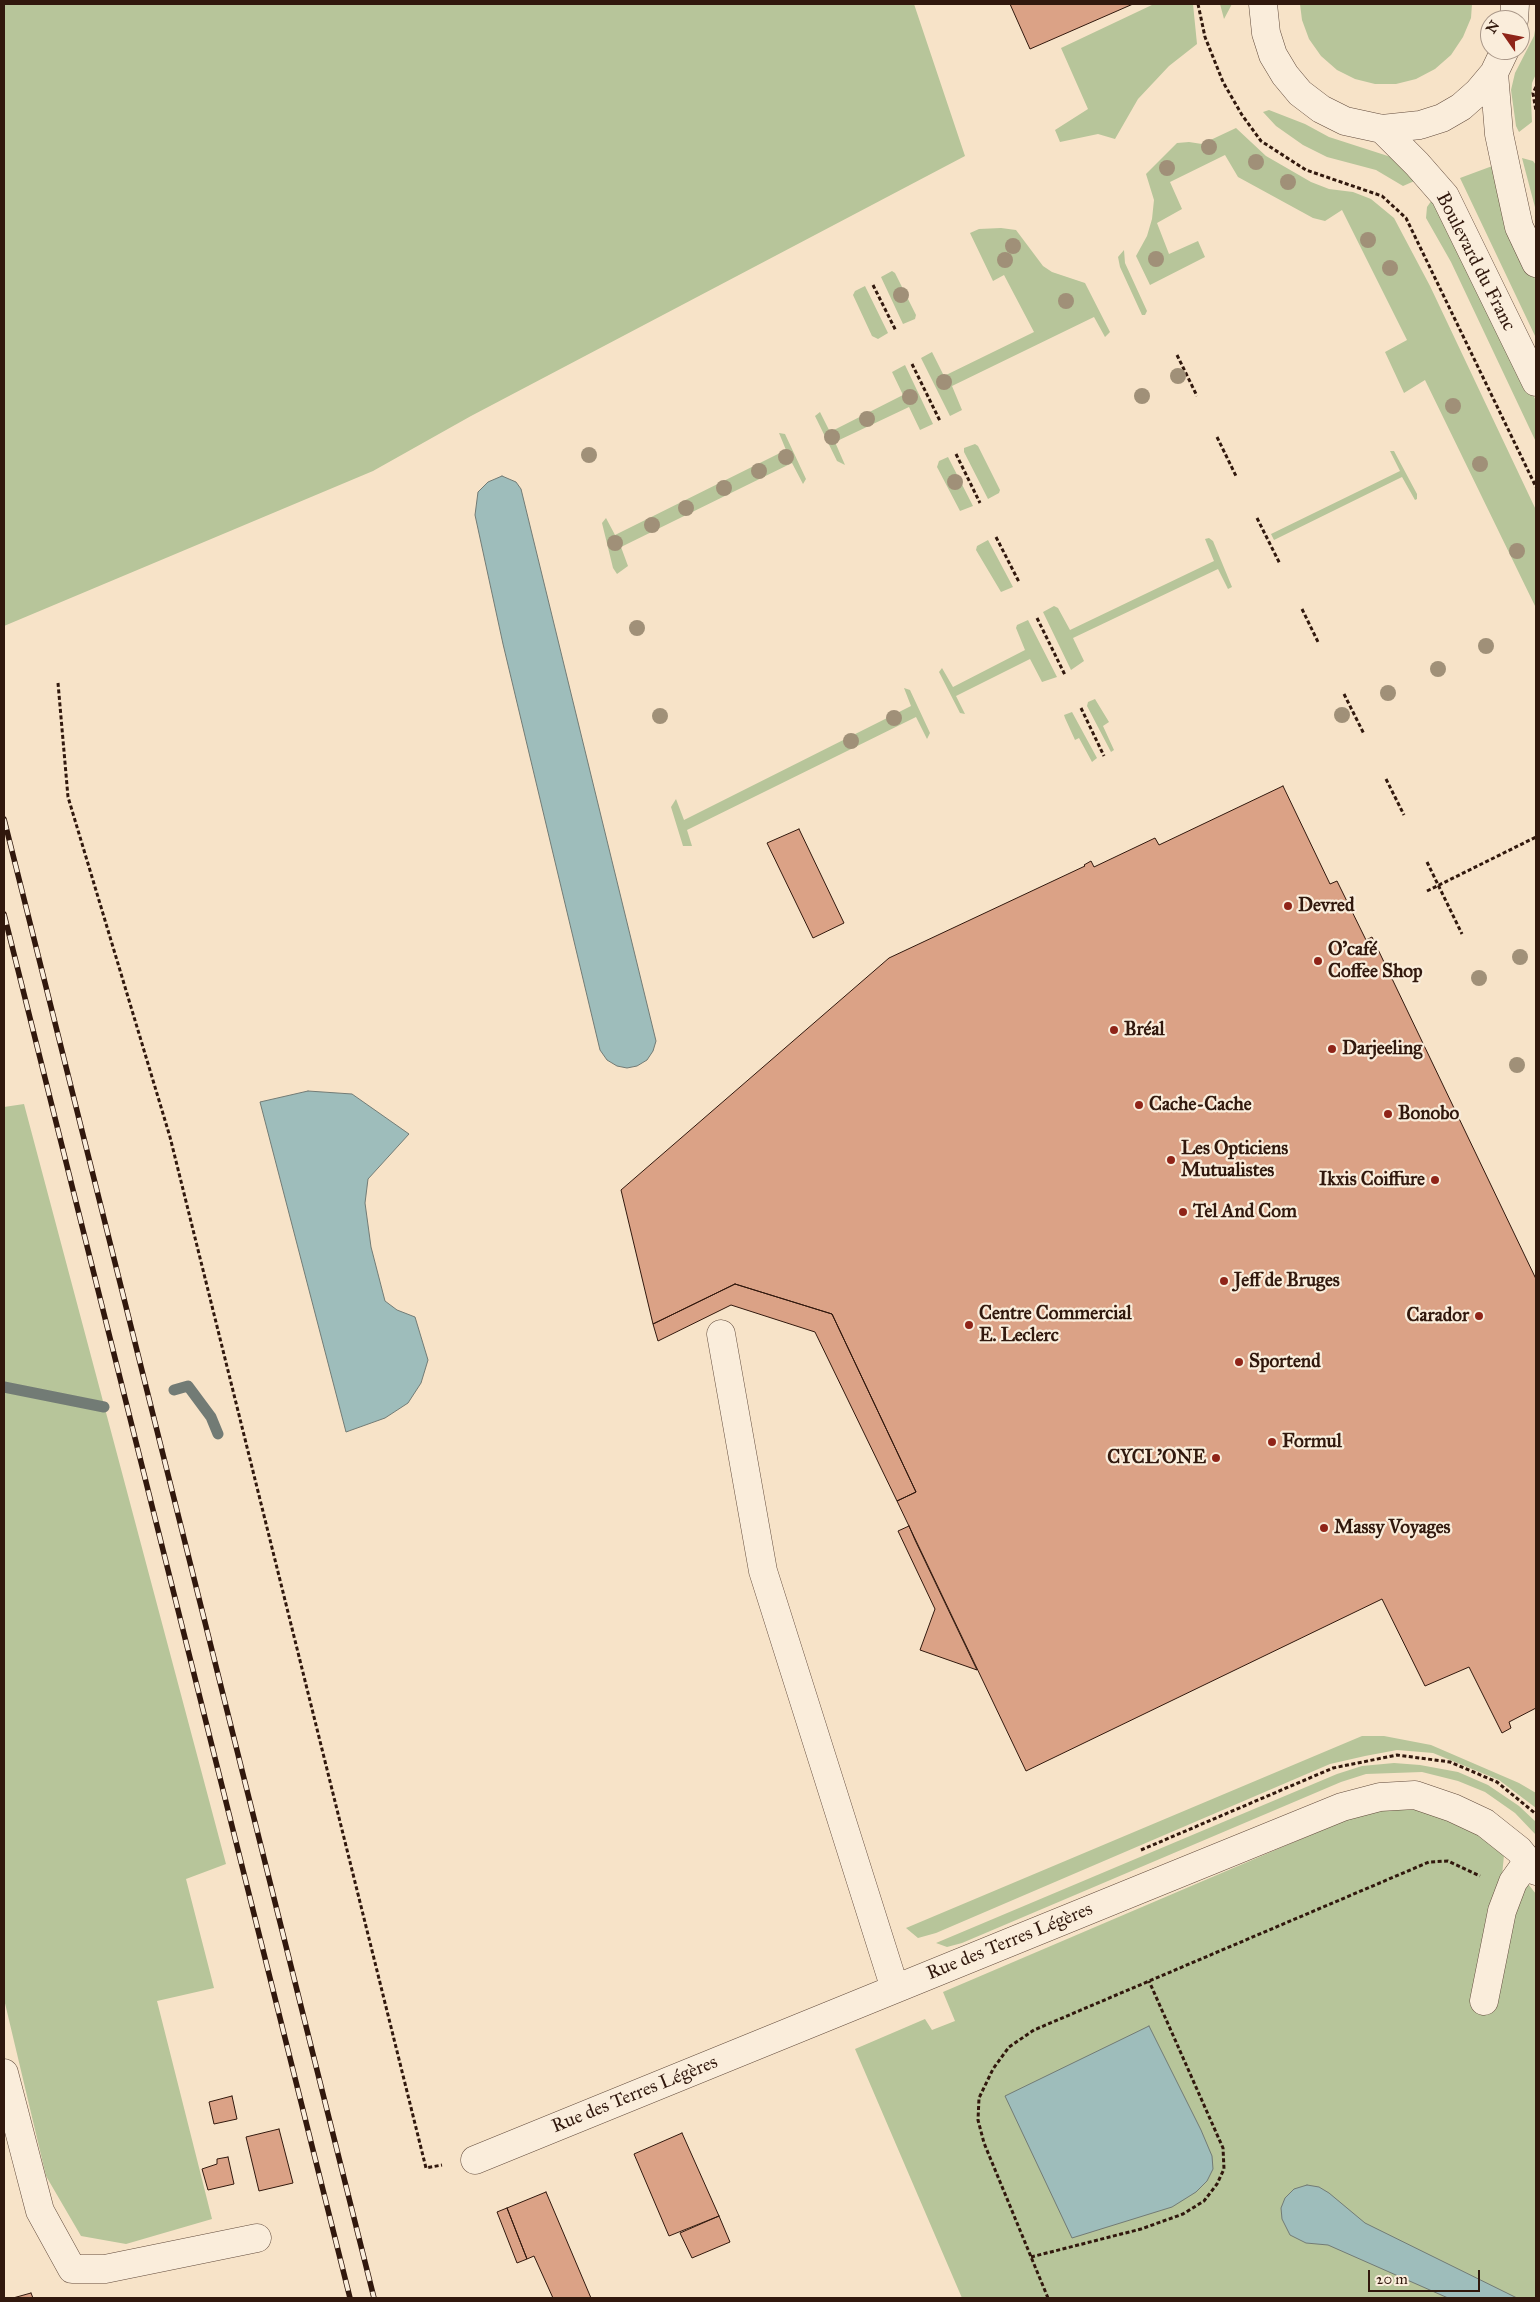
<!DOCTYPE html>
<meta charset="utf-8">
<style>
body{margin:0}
#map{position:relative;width:1540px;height:2302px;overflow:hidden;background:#f7e3c8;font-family:"IM FELL Great Primer",serif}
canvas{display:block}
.frame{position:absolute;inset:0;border:5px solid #31180d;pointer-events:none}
.north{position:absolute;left:1480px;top:10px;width:50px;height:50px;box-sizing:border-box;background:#faeddb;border:1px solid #aa9889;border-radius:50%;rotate:303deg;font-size:14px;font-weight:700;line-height:20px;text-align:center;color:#31180d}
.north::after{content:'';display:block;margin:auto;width:18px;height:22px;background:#8f2418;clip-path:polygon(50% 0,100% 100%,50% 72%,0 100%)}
.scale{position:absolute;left:1368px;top:2270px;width:112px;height:22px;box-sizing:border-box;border:2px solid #31180d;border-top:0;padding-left:6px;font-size:15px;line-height:18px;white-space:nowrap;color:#31180d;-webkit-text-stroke:4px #faeddb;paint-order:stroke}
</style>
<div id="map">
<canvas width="1540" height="2302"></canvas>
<div class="frame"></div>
<div class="north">N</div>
<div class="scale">20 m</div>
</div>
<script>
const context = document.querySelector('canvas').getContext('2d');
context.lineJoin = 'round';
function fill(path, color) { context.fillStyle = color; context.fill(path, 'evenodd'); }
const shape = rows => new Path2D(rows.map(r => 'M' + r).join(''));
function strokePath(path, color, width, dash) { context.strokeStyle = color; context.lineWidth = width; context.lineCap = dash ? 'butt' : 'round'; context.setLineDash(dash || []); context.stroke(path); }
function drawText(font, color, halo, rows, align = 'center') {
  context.font = font + ' "IM FELL Great Primer",serif'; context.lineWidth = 4.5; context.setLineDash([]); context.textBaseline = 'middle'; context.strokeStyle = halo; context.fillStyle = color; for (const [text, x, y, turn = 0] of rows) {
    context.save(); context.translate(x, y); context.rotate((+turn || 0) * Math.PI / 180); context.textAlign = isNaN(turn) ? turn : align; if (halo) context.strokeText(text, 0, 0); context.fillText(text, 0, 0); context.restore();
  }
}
fill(shape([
 [4,4,914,4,965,156,471,416,373,471,4,626],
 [1154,4,1193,4,1197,44,1169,66,1138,99,1115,139,1098,134,1060,142,1055,130,1088,109,1061,48],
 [1220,4,1232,4,1224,19],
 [1300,4,1472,4,1471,18,1463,37,1451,55,1435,69,1416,79,1396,84,1375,84,1355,79,1337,70,1321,56,1309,39,1302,20],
 [1536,24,1536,74,1532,83,1531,101,1532,122,1519,132,1516,126,1511,90,1515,73,1534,36],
 [1269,110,1305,124,1329,137,1391,157,1419,179,1403,186,1376,170,1327,157,1303,145,1276,126,1263,112],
 [1236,128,1266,156,1311,182,1329,189,1353,192,1371,199,1394,218,1430,286,1536,510,1536,608,1425,380,1404,393,1385,352,1407,340,1342,210,1325,221,1313,218,1238,177,1225,155,1170,182,1182,209,1157,223,1169,254,1198,241,1205,257,1150,285,1136,256,1147,236,1152,219,1154,200,1146,174,1177,143,1189,142,1202,144],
 [1522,158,1533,161,1536,165,1536,211],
 [1495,165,1518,243,1536,281,1536,338,1460,178],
 [1434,197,1448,217,1536,401,1536,442,1451,262,1426,218,1427,207],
 [1001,228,1016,230,1043,266,1052,272,1085,283,1110,332,1105,337,1094,317,952,386,962,410,950,416,921,358,932,352,944,376,1034,332,1004,275,993,281,970,233,979,229],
 [1124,250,1125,263,1147,311,1145,315,1142,315,1120,267,1118,257],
 [892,271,895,273,916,315,915,319,903,324,881,277],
 [865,286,888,333,878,339,872,336,853,295,855,291],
 [905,365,933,424,920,430,909,407,835,442,845,465,837,461,815,416,820,412,830,432,903,395,892,372],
 [779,433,785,434,806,479,803,484,792,463,621,547,628,566,617,574,613,568,602,523,606,518,615,535,786,450],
 [975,444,978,446,1000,490,999,493,988,499,964,452,964,448],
 [1390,451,1394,451,1417,494,1417,499,1415,500,1402,477,1274,540,1271,534,1400,471],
 [948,457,973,506,960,511,937,467,939,461],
 [1209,538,1213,541,1232,587,1228,589,1218,569,1073,638,1084,661,1071,670,1043,612,1054,606,1058,608,1070,630,1214,561,1205,539],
 [988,540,1013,587,1001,592,976,550,977,546],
 [1028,620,1057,677,1042,682,1030,659,956,696,965,714,960,713,939,672,942,668,953,687,1025,650,1016,628,1017,625],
 [904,688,910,690,930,733,927,739,916,717,687,830,692,846,683,846,671,807,676,799,684,820,911,706],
 [1095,699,1109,722,1103,726,1114,750,1111,752,1087,706,1088,702],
 [1072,712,1097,758,1092,762,1079,738,1075,740,1065,718,1064,715],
 [24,1104,226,1864,186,1879,214,1988,157,2001,212,2219,126,2244,81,2236,46,2176,4,1999,4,1107],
 [1362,1736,1384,1736,1431,1745,1519,1783,1536,1793,1536,1808,1499,1780,1433,1753,1397,1750,1365,1756,1330,1764,936,1933,918,1938,906,1928],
 [1394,1763,1420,1765,1458,1772,1488,1785,1519,1806,1536,1822,1536,1835,1515,1813,1485,1792,1458,1781,1422,1772,1366,1774,1341,1782,962,1943,947,1947,936,1943,1337,1774,1362,1766],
 [1378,1809,1425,1810,1477,1829,1504,1855,1502,1876,1525,1880,1536,1894,1536,2298,962,2298,855,2049,925,2019,932,2030,955,2021,943,1992,1341,1822]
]), '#b7c59a');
const water = shape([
 [502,476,516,482,521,489,656,1041,653,1051,647,1060,637,1066,627,1068,617,1066,607,1060,600,1050,503,644,475,515,478,492,488,482,502,476],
 [308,1091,352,1094,409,1134,368,1179,365,1203,371,1247,385,1301,397,1310,415,1317,428,1360,421,1383,408,1403,385,1418,346,1432,260,1102,308,1091],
 [1149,2026,1201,2130,1212,2156,1213,2169,1207,2181,1196,2192,1172,2207,1072,2238,1005,2096,1149,2026],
 [1307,2185,1319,2187,1329,2193,1365,2223,1517,2298,1448,2298,1328,2245,1306,2243,1290,2235,1282,2219,1281,2208,1285,2198,1294,2189,1307,2185]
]);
fill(water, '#9ebdbb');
strokePath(water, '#727b75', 1);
strokePath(shape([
 [4,1387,104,1407],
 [174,1390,188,1386,211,1417,218,1434]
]), '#727b75', 11);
const building = shape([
 [1010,4,1133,4,1030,49,1010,4],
 [1283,786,1330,884,1337,881,1366,940,1372,937,1536,1279,1536,1708,1509,1722,1511,1728,1502,1733,1469,1667,1425,1686,1382,1599,1026,1771,897,1501,916,1492,832,1314,735,1284,653,1324,621,1190,889,958,1085,866,1084,865,1091,861,1094,867,1155,838,1159,845,1283,786],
 [799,829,844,923,813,938,767,843,799,829],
 [735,1284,832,1314,916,1492,897,1501,815,1332,731,1305,658,1341,653,1324,735,1284],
 [909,1526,915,1540,977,1670,920,1650,935,1609,898,1531,909,1526],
 [232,2096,237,2119,214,2124,209,2102,232,2096],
 [279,2129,293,2183,259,2191,246,2137,279,2129],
 [682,2133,719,2216,669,2236,634,2154,682,2133],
 [228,2157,234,2184,208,2190,202,2169,217,2164,217,2159,228,2157],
 [546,2192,591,2298,553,2298,534,2256,527,2259,507,2208,546,2192],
 [507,2208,527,2259,517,2263,497,2212,507,2208],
 [719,2216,730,2242,692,2258,680,2233,719,2216],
 [31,2293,33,2298,13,2298,31,2293]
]);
fill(building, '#dba286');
strokePath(building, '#31180d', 1);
const minor = shape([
 [1263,4,1266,33,1273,55,1285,75,1300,93,1321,109,1345,121,1382,129,1420,125,1442,118,1461,107,1478,92,1494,73,1505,50],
 [1514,20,1515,4],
 [1494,73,1499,134,1510,186,1519,227,1536,263],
 [1382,129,1417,164,1445,196,1536,382],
 [721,1334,763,1571,895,1989],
 [1484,2001,1502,1911,1513,1882,1528,1861],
 [4,2073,40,2211,72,2269,105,2269,257,2238],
 [475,2160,1342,1807,1380,1797,1415,1795,1453,1808,1485,1823,1519,1850,1536,1871]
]);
strokePath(minor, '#624b3c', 29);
strokePath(shape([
 [1198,4,1205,37,1223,82,1242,115,1261,141,1306,170,1382,196,1406,218,1536,487],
 [1536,87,1533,93,1536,111],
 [873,285,896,331],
 [1177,355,1197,396],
 [912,364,940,421],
 [1217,437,1236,476],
 [956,454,980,503],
 [1257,518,1280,564],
 [996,537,1019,582],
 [1302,609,1319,644],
 [1037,618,1065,675],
 [58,683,68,797,170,1137,426,2168,442,2165],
 [1344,694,1364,734],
 [1081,708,1104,756],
 [1386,779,1404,815],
 [1427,862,1462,934],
 [1427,891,1536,837],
 [1141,1850,1333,1768,1397,1755,1450,1762,1497,1782,1536,1814],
 [1031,2257,1141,2229,1183,2214,1204,2201,1217,2184,1224,2169,1223,2148,1149,1981],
 [1048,2298,984,2143,978,2120,979,2098,993,2069,1009,2047,1034,2030,1429,1862,1448,1861,1480,1876]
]), '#31180d', 3, [4, 2.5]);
strokePath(minor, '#faeddb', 28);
const rail = shape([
 [4,819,374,2298],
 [4,914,350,2298]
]);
strokePath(rail, '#31180d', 5.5);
strokePath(rail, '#faeddb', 4, [11]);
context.fillStyle = '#a09078';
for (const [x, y] of [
 [1209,147],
 [1256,162],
 [1167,168],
 [1288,182],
 [1368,240],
 [1013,246],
 [1156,259],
 [1005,260],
 [1390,268],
 [901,295],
 [1066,301],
 [1178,376],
 [944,382],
 [1142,396],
 [910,397],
 [1453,406],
 [867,419],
 [832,437],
 [589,455],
 [786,457],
 [1480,464],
 [759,471],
 [955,482],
 [724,488],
 [686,508],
 [652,525],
 [615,543],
 [1517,551],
 [637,628],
 [1486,646],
 [1438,669],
 [1388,693],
 [1342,715],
 [660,716],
 [894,718],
 [851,741],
 [1520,957],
 [1479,978],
 [1517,1065]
]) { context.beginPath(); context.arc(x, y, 8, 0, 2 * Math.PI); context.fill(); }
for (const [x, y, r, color] of [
 [1288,906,5,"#8f2418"],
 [1318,961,5,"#8f2418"],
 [1114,1030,5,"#8f2418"],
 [1332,1049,5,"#8f2418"],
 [1139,1105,5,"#8f2418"],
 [1388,1114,5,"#8f2418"],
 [1171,1160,5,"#8f2418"],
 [1435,1180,5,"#8f2418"],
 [1183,1212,5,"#8f2418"],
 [1224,1281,5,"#8f2418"],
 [1479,1316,5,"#8f2418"],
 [969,1325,5,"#8f2418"],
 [1239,1362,5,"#8f2418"],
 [1272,1442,5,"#8f2418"],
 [1216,1458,5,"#8f2418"],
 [1324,1528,5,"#8f2418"]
]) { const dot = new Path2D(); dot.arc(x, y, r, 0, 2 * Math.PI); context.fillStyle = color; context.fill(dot); strokePath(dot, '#faeddb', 2); }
drawText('19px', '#31180d', '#faeddb', [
 ["Boulevard du Franc",1475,262,63],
 ["Rue des Terres Légères",1010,1942,-22],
 ["Rue des Terres Légères",635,2095,-22]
]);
drawText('bold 19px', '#31180d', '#faeddb', [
 ["Devred",1298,906],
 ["O'café",1328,950],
 ["Coffee Shop",1328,972],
 ["Bréal",1124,1030],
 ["Darjeeling",1342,1049],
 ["Cache-Cache",1149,1105],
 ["Bonobo",1398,1114],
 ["Les Opticiens",1181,1149],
 ["Mutualistes",1181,1171],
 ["Ikxis Coiffure",1425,1180,"right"],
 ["Tel And Com",1193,1212],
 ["Jeff de Bruges",1234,1281],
 ["Centre Commercial",979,1314],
 ["E. Leclerc",979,1336],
 ["Carador",1469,1316,"right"],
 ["Sportend",1249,1362],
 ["Formul",1282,1442],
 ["CYCL'ONE",1206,1458,"right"],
 ["Massy Voyages",1334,1528]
], 'left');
</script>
